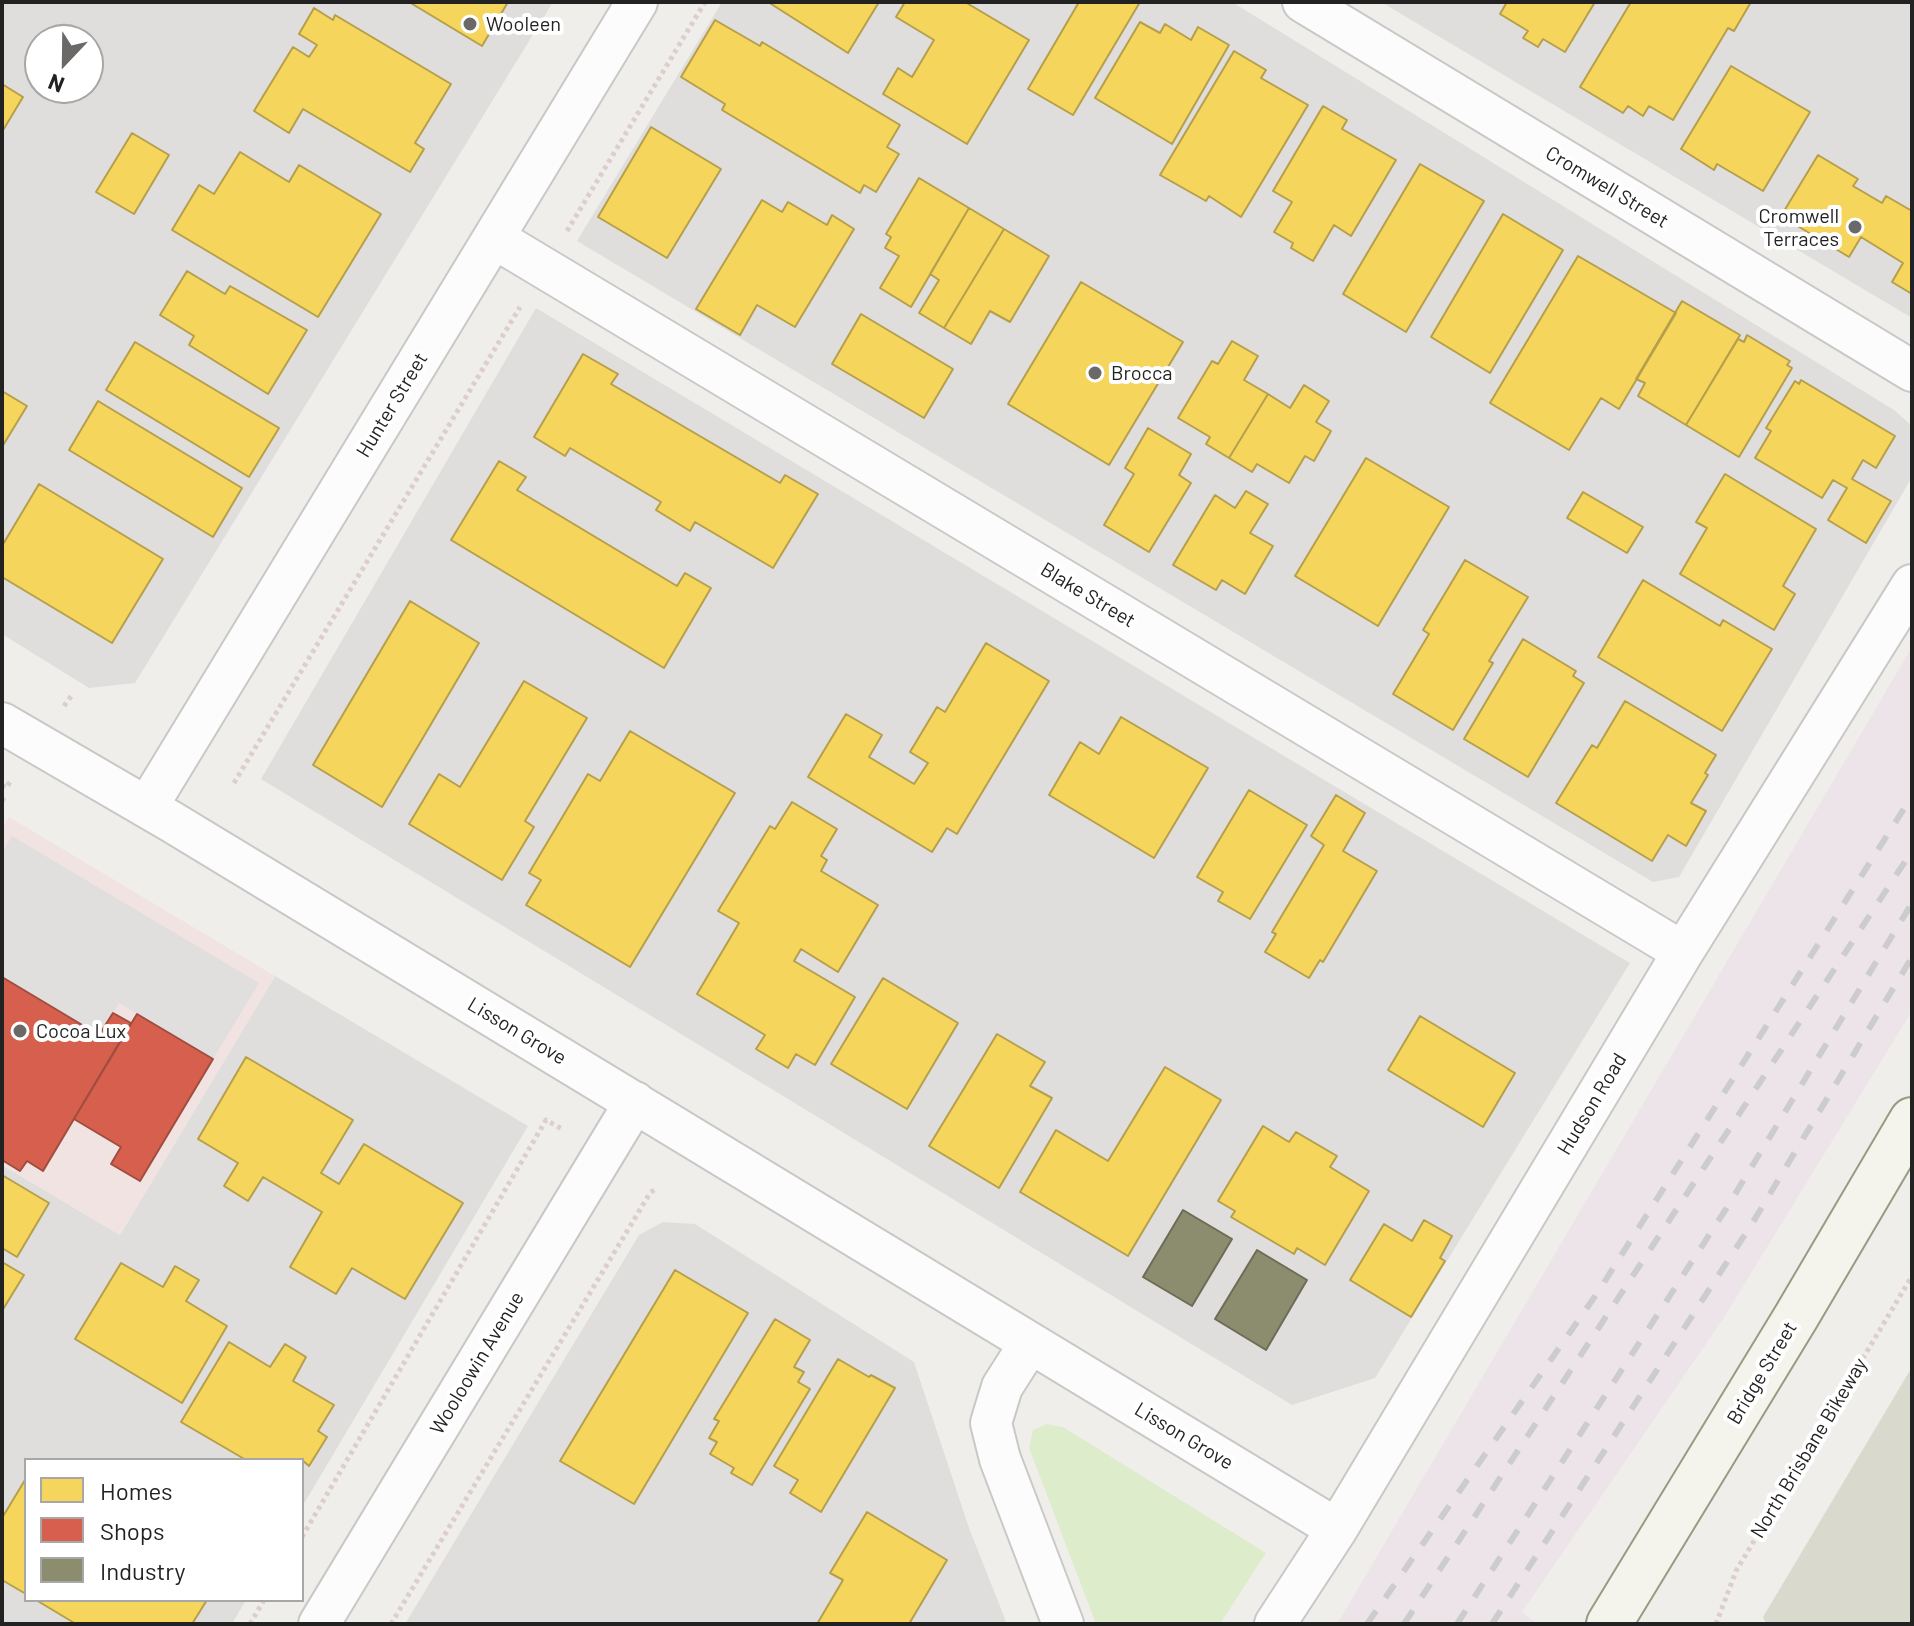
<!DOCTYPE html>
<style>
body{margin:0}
#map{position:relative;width:1914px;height:1626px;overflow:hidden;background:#f0eeeb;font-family:Barlow,sans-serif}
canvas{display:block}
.frame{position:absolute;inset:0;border:4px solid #222;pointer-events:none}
.legend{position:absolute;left:24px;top:1458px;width:280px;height:144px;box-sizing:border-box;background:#fff;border:2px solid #a7a7a7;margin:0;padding:10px 14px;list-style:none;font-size:24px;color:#222}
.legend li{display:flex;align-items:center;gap:16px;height:40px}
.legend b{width:40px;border:2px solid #a7a7a7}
.north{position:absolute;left:24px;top:24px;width:80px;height:80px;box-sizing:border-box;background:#fff;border:2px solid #a7a7a7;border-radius:50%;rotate:202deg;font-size:22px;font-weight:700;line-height:32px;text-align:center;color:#222}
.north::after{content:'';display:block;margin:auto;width:28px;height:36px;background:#6a6968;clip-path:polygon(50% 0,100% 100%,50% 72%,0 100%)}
</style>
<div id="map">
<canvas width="1914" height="1626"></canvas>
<div class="frame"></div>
<ul class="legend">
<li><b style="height:22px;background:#f6d55c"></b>Homes</li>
<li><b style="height:22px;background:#d6604d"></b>Shops</li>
<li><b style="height:22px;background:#8c8c6e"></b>Industry</li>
</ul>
<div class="north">N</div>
</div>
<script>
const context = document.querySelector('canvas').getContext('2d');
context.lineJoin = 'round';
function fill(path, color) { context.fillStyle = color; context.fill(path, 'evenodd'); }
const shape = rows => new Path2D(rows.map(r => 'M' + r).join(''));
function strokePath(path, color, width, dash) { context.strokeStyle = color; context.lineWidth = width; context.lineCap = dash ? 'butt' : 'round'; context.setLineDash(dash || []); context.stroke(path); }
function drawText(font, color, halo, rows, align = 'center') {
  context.font = font + ' Barlow,sans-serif'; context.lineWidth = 8; context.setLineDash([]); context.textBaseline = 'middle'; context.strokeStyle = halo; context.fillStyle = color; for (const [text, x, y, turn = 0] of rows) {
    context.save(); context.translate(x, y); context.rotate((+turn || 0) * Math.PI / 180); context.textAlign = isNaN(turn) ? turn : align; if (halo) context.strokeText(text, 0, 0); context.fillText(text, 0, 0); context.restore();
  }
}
fill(shape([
 [2,2,553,2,135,683,89,688,2,634],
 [40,40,88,40,88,88,40,88],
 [722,2,1232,2,1894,410,1912,426,1912,477,1679,877,1653,882,577,241],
 [1381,2,1912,2,1912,318],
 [536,308,1630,963,1375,1378,1292,1405,261,779],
 [275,976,528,1126,302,1507,302,1460,26,1460,26,1600,246,1600,232,1624,2,1624,2,1165,120,1235],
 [663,1222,695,1224,914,1362,969,1528,1007,1624,405,1624,639,1235]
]), '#dfdedc');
fill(shape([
 [9,817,275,976,120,1235,2,1165,2,829]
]), '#f1e3e1');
fill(shape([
 [1912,647,1912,1011,1723,1319,1522,1612,1538,1624,1337,1624]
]), '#ede4e9');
fill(shape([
 [1912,1367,1912,1624,1766,1624,1763,1617]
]), '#d9d9cd');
fill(shape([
 [1047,1424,1063,1427,1266,1553,1220,1624,1096,1624,1029,1448,1033,1430]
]), '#ddeccb');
fill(shape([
 [12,836,259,983,213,1059,119,1003,99,1035,2,977,2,852]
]), '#e0dfde');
const homes = shape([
 [409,2,508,2,482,46,409,2],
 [768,2,879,2,848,53,768,2],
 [905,2,965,2,1029,40,967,144,883,94,898,68,912,77,934,40,896,17,905,2],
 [1079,2,1140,2,1073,115,1028,89,1079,2],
 [1507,2,1595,2,1565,52,1543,39,1538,47,1523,38,1528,31,1500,14,1507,2],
 [1631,2,1751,2,1734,31,1728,28,1673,120,1649,106,1643,116,1628,106,1623,113,1580,87,1631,2],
 [314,8,333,20,335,15,451,84,415,143,424,149,410,172,303,109,289,133,254,111,293,47,309,57,317,45,299,34,314,8],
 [715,20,760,46,762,42,900,125,887,147,899,154,876,192,864,185,860,193,722,110,725,104,681,77,715,20],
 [1140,22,1160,33,1165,24,1191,40,1198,27,1229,45,1172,144,1095,98,1140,22],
 [1234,51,1266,70,1261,78,1308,105,1241,217,1209,196,1206,201,1160,175,1234,51],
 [1731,66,1810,112,1763,191,1717,164,1714,170,1681,149,1731,66],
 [2,84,23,97,2,132,2,84],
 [1323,106,1347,120,1342,129,1396,160,1351,236,1334,225,1313,261,1291,248,1293,243,1274,232,1292,202,1273,191,1323,106],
 [651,127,721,169,667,258,598,217,651,127],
 [132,133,169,155,134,214,96,192,132,133],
 [240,152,289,182,299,165,381,214,318,317,172,230,199,185,214,194,240,152],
 [1818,155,1858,179,1853,186,1882,203,1886,196,1912,211,1912,294,1892,282,1903,263,1861,237,1849,257,1781,216,1818,155],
 [1420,164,1484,201,1406,332,1343,294,1420,164],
 [919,178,969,208,911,307,880,288,899,256,885,248,891,237,886,234,919,178],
 [762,200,782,212,788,202,827,225,832,215,854,229,795,327,757,305,740,335,696,309,762,200],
 [969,208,1004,229,944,328,919,313,939,280,930,274,969,208],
 [1503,214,1563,250,1490,373,1431,337,1503,214],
 [1004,229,1049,256,1010,322,990,311,971,344,944,328,1004,229],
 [1578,256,1676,313,1619,409,1601,398,1569,450,1490,403,1578,256],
 [187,271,225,294,230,286,307,330,268,394,189,345,194,336,160,315,187,271],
 [1081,282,1183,342,1109,465,1008,404,1081,282],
 [1682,301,1740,335,1686,425,1638,396,1645,383,1636,379,1682,301],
 [861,314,953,369,924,418,832,364,861,314],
 [1747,335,1790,361,1787,365,1792,368,1739,457,1686,425,1738,339,1744,342,1747,335],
 [1232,341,1258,356,1244,380,1268,394,1229,458,1206,444,1210,437,1178,418,1212,361,1218,364,1232,341],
 [135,342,279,428,249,477,106,390,135,342],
 [583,354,618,374,611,384,780,483,785,475,818,494,773,568,695,522,690,531,656,510,661,502,570,448,565,456,534,437,583,354],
 [1801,380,1895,436,1876,468,1863,460,1852,479,1891,501,1866,543,1828,520,1847,488,1833,480,1822,498,1755,458,1771,431,1766,428,1795,381,1799,384,1801,380],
 [1304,385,1329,401,1316,422,1331,431,1314,461,1305,456,1289,483,1257,464,1252,472,1229,458,1268,394,1290,408,1304,385],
 [2,391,27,406,2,447,2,391],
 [98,401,242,488,213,537,69,450,98,401],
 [1148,428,1191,454,1179,475,1191,483,1149,552,1104,525,1134,474,1125,468,1148,428],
 [1366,458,1449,507,1378,626,1295,576,1366,458],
 [499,461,526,477,517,490,677,586,685,573,711,588,664,668,451,540,499,461],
 [1725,474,1816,529,1783,586,1795,594,1774,630,1680,574,1707,528,1696,522,1725,474],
 [39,484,163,559,112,643,2,577,2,546,39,484],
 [1246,491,1268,504,1250,533,1273,546,1245,594,1222,580,1216,590,1173,565,1215,495,1235,508,1246,491],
 [1583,492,1643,527,1627,553,1567,518,1583,492],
 [1465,560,1528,597,1489,661,1493,663,1453,730,1393,694,1429,634,1423,630,1465,560],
 [1643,580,1720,626,1723,620,1772,649,1722,731,1598,657,1643,580],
 [410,601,479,643,382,807,313,765,410,601],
 [1523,639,1576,671,1573,676,1584,683,1528,777,1464,739,1523,639],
 [986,643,1049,681,957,834,947,828,932,852,808,777,846,714,882,735,869,757,914,784,928,763,910,752,937,707,945,712,986,643],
 [524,681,587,718,525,821,534,827,502,880,409,824,439,774,460,787,524,681],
 [1625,701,1716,755,1705,773,1708,775,1691,803,1706,811,1686,846,1668,835,1652,861,1556,803,1592,745,1597,748,1625,701],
 [1121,717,1208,768,1154,858,1049,795,1080,742,1099,754,1121,717],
 [630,731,735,793,630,967,526,905,541,880,529,873,588,774,600,781,630,731],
 [1249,790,1307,825,1250,919,1218,901,1223,892,1197,877,1249,790],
 [1336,795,1365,813,1343,851,1377,871,1323,962,1320,960,1309,978,1265,952,1276,934,1272,932,1324,845,1311,836,1336,795],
 [792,802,837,829,821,856,827,860,821,871,878,905,838,972,801,949,794,961,855,997,815,1065,796,1054,788,1068,756,1049,765,1035,697,994,739,923,718,911,770,826,775,829,792,802],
 [883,978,958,1023,907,1109,831,1064,883,978],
 [1420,1016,1515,1073,1483,1127,1388,1070,1420,1016],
 [997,1034,1045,1062,1030,1086,1052,1098,999,1188,929,1146,997,1034],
 [246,1057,353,1120,321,1173,339,1184,364,1144,463,1203,405,1299,352,1268,336,1294,290,1267,322,1212,263,1177,248,1201,224,1186,238,1163,198,1139,246,1057],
 [1165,1067,1221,1100,1128,1256,1020,1192,1056,1130,1108,1161,1165,1067],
 [1263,1126,1289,1142,1296,1132,1337,1156,1330,1167,1369,1191,1325,1265,1297,1248,1294,1254,1231,1217,1235,1211,1218,1201,1263,1126],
 [2,1175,49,1203,17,1257,2,1248,2,1175],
 [1424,1220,1452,1236,1440,1258,1445,1261,1411,1317,1350,1280,1384,1224,1412,1241,1424,1220],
 [2,1262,24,1275,2,1311,2,1262],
 [121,1263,163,1287,175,1266,199,1280,186,1301,227,1326,182,1403,75,1339,121,1263],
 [675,1270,748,1313,634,1504,560,1461,675,1270],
 [775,1319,810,1340,794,1367,804,1372,798,1382,810,1389,752,1485,731,1473,734,1468,710,1454,717,1442,709,1438,719,1421,714,1419,775,1319],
 [229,1342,270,1367,285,1344,306,1357,293,1381,334,1405,318,1431,327,1437,309,1466,302,1460,246,1460,181,1422,229,1342],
 [838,1359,869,1377,871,1375,895,1388,821,1512,790,1493,798,1480,774,1466,838,1359],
 [25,1480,26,1481,26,1594,2,1580,2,1518,25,1480],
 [867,1512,947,1560,909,1624,817,1624,843,1580,830,1573,867,1512],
 [36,1600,207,1600,192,1624,76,1624,36,1600]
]);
fill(homes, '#f6d55c');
strokePath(homes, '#b69f4b', 2);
const shops = shape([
 [2,977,99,1035,113,1013,131,1023,43,1171,27,1161,20,1171,2,1160,2,977],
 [137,1014,213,1059,140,1181,111,1164,121,1147,74,1119,137,1014]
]);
fill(shops, '#d6604d');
strokePath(shops, '#a04d40', 2);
const industry = shape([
 [1183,1210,1232,1239,1192,1306,1143,1277,1183,1210],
 [1257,1250,1307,1280,1266,1350,1215,1319,1257,1250]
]);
fill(industry, '#8c8c6e');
strokePath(industry, '#6c6c57', 2);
const street = shape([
 [1303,2,1912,371],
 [494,238,1683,952],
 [2,723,172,822,1337,1529],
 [147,807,637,2],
 [1030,1343,1002,1387,991,1423,1000,1459,1063,1624],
 [319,1624,635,1102],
 [1275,1624,1337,1529,1683,952,1912,585]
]);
const secondary = shape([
 [1609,1624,1796,1317,1912,1120]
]);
strokePath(street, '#c9c8c7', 44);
strokePath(secondary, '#999a82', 48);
strokePath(shape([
 [567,231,705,2],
 [64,706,72,695],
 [234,783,520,307],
 [2,785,6,788,12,779],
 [2,801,6,794],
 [302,1537,546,1120,562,1129],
 [250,1624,264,1600],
 [391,1624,650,1193,657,1188],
 [1716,1624,1736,1571,1912,1276]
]), '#dccecd', 5, [4, 4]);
strokePath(street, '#fdfcfc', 40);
strokePath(secondary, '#f4f4ed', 44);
strokePath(shape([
 [1367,1624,1598,1292,1912,796],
 [1404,1624,1912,851],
 [1457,1624,1726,1209,1912,903],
 [1492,1624,1753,1222,1912,957]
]), '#ccc', 6, [16, 16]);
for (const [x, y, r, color] of [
 [470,24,8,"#6a6968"],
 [1855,227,8,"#6a6968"],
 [1095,373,8,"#6a6968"],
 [20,1031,8,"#6a6968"]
]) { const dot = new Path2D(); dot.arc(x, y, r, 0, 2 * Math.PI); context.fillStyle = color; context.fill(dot); strokePath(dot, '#fff', 3); }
drawText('20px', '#222', '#fff', [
 ["Wooleen",486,24],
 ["Cromwell",1839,216,"right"],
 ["Terraces",1839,239,"right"],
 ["Brocca",1111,373],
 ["Cocoa Lux",36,1031]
], 'left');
drawText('20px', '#222', '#fff', [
 ["Cromwell Street",1607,187,31],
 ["Hunter Street",392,405,-59],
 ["Blake Street",1088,595,31],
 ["Lisson Grove",517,1031,31],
 ["Hudson Road",1592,1104,-59],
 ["Wooloowin Avenue",477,1363,-59],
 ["Bridge Street",1762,1373,-59],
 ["Lisson Grove",1184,1436,31],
 ["North Brisbane Bikeway",1809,1448,-59]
]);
</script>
